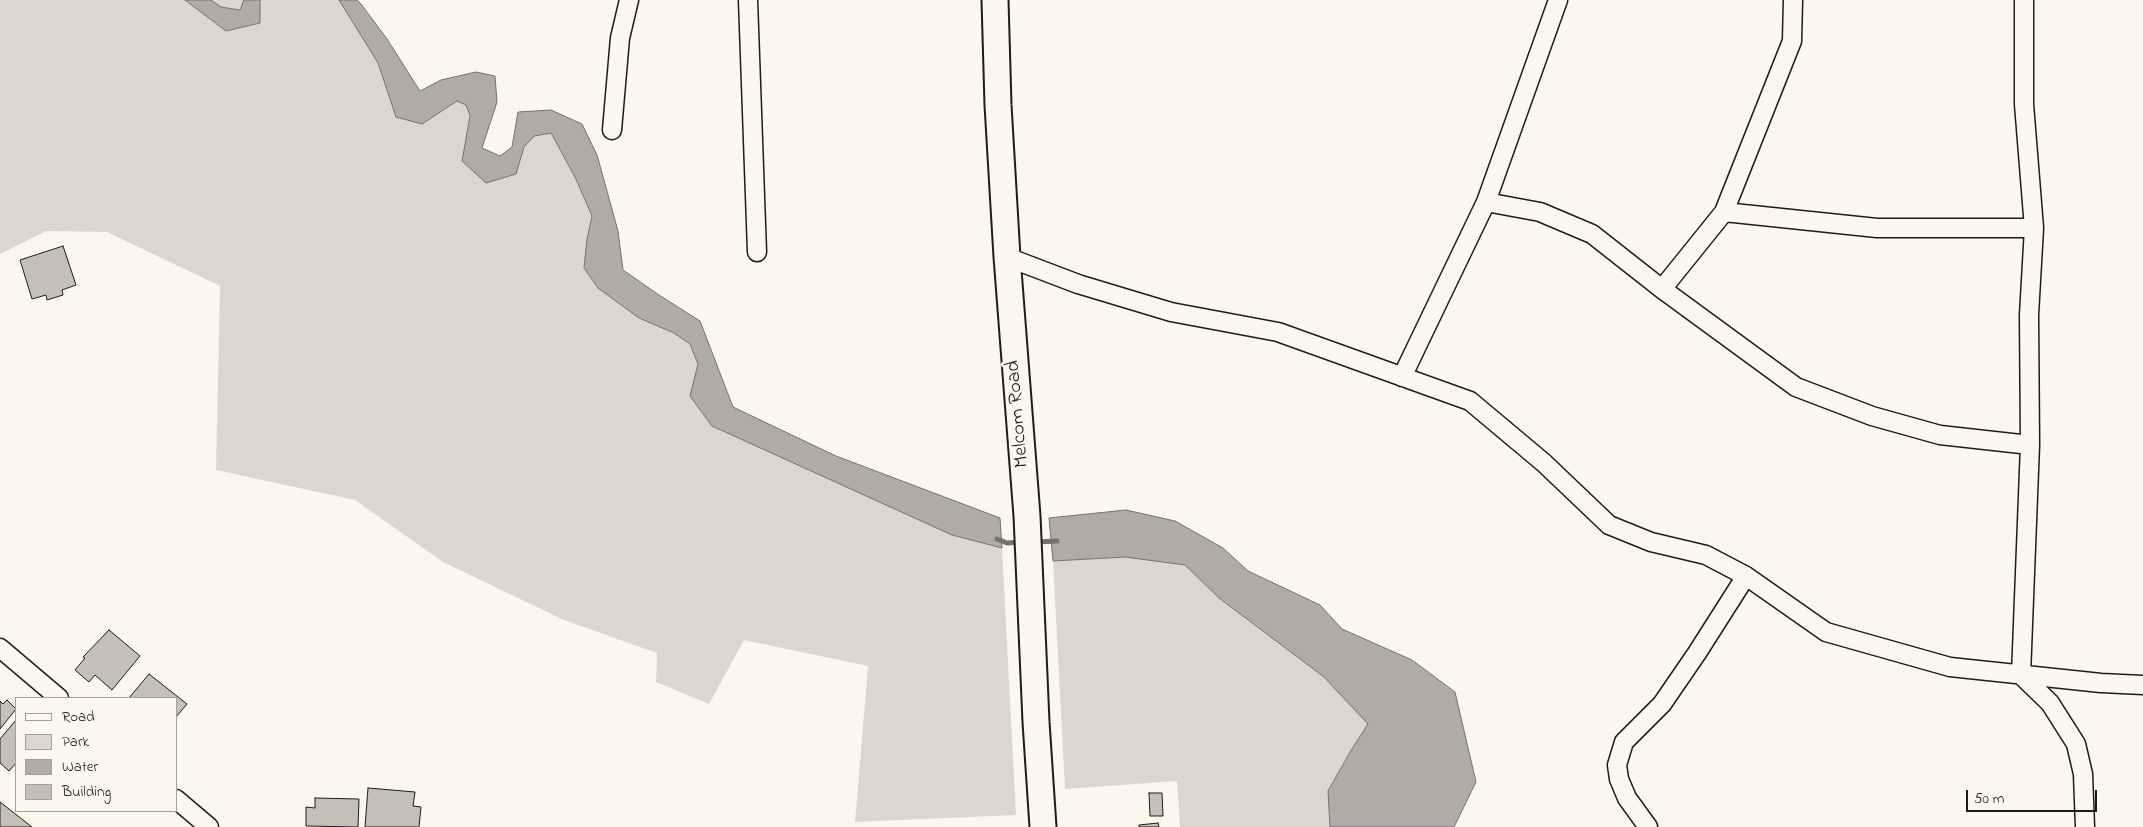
<!DOCTYPE html>
<style>
body{margin:0}
#map{position:relative;width:2143px;height:827px;overflow:hidden;background:#fbf7ec;font-family:"Indie Flower",sans-serif}
canvas{display:block}
.legend{position:absolute;left:15px;top:697px;width:162px;height:115px;box-sizing:border-box;background:#fbf7ec;border:1px solid #a29f99;margin:0;padding:6px 9px;list-style:none;font-size:15px;color:#1c1c1c}
.legend li{display:flex;align-items:center;gap:10px;height:25px}
.legend b{width:25px;border:1px solid #a29f99}
.scale{position:absolute;left:1966px;top:790px;width:131px;height:22px;box-sizing:border-box;border:2px solid #1c1c1c;border-top:0;padding-left:6px;font-size:15px;line-height:18px;white-space:nowrap;color:#1c1c1c;-webkit-text-stroke:4px #fbf7ec;paint-order:stroke}
</style>
<div id="map">
<canvas width="2143" height="827"></canvas>
<ul class="legend">
<li><b style="height:6px;background:#fbf7ec"></b>Road</li>
<li><b style="height:14px;background:#dad7ce"></b>Park</li>
<li><b style="height:14px;background:#afaca5"></b>Water</li>
<li><b style="height:14px;background:#c3c0b8"></b>Building</li>
</ul>
<div class="scale">50 m</div>
</div>
<script>
const context = document.querySelector('canvas').getContext('2d');
context.lineJoin = 'round';
function fill(path, color) { context.fillStyle = color; context.fill(path, 'evenodd'); }
const shape = rows => new Path2D(rows.map(r => 'M' + r).join(''));
function strokePath(path, color, width, dash) { context.strokeStyle = color; context.lineWidth = width; context.lineCap = dash ? 'butt' : 'round'; context.setLineDash(dash || []); context.stroke(path); }
function drawText(font, color, halo, rows, align = 'center') {
  context.font = font + ' "Indie Flower",sans-serif'; context.lineWidth = 5; context.setLineDash([]); context.textBaseline = 'middle'; context.strokeStyle = halo; context.fillStyle = color; for (const [text, x, y, turn = 0] of rows) {
    context.save(); context.translate(x, y); context.rotate((+turn || 0) * Math.PI / 180); context.textAlign = isNaN(turn) ? turn : align; if (halo) context.strokeText(text, 0, 0); context.fillText(text, 0, 0); context.restore();
  }
}
fill(shape([
 [0,0,185,0,226,31,259,23,260,0,339,0,378,63,396,117,422,124,457,101,466,105,470,116,462,161,516,174,524,147,534,135,551,133,575,177,592,216,587,239,584,269,639,318,674,333,690,344,698,364,690,396,952,535,1002,548,1016,815,855,822,868,666,744,640,709,704,656,682,657,653,564,620,443,562,355,500,216,470,220,286,107,232,46,231,0,254],
 [211,0,244,0,241,10,221,7],
 [1125,557,1185,565,1219,598,1324,677,1369,724,1350,752,1328,791,1330,827,1180,827,1177,781,1065,789,1053,561]
]), '#dad7ce');
const water = shape([
 [185,0,211,0,221,7,240,10,244,0,260,0,260,23,226,31,185,0],
 [339,0,357,0,361,4,387,39,420,91,441,80,476,72,495,76,497,102,482,148,500,156,512,147,518,112,551,110,582,124,597,155,618,231,623,270,659,295,700,321,733,407,836,456,1000,518,1002,548,952,535,712,426,690,396,698,364,690,344,674,333,639,318,598,288,584,268,587,239,592,216,575,177,551,133,534,136,524,147,516,174,486,183,462,161,470,116,466,105,457,101,422,124,396,117,378,63,339,0],
 [1126,510,1175,521,1223,548,1248,571,1320,605,1342,629,1412,660,1455,692,1476,782,1454,827,1330,827,1328,791,1350,752,1368,724,1324,677,1219,598,1185,565,1125,557,1053,561,1049,518,1126,510]
]);
fill(water, '#afaca5');
strokePath(water, '#74726e', 1);
strokePath(shape([
 [997,539,1007,543,1022,542],
 [1036,542,1057,541]
]), '#74726e', 5);
const building = shape([
 [63,246,76,285,62,290,63,295,47,300,46,295,32,299,20,260,63,246],
 [109,630,140,656,112,690,95,675,89,682,75,670,85,658,83,657,109,630],
 [149,674,187,704,176,717,176,698,129,698,149,674],
 [7,700,16,709,0,729,0,701,3,704,7,700],
 [16,720,16,763,9,771,0,763,0,739,16,720],
 [368,788,415,792,413,806,421,807,419,827,365,827,368,788],
 [1149,793,1162,793,1163,816,1150,816,1149,793],
 [315,798,359,799,358,827,306,826,306,807,315,808,315,798],
 [0,802,32,827,0,827,0,802],
 [1158,823,1159,827,1139,827,1139,825,1158,823]
]);
fill(building, '#c3c0b8');
strokePath(building, '#1c1c1c', 1);
const street = shape([
 [748,0,757,252],
 [2024,0,2024,104,2034,228,2029,315,2030,445,2021,675,2050,703,2076,744,2083,774,2085,827],
 [612,130,620,38,629,0],
 [1486,202,1540,212,1592,234,1662,289,1796,387,1872,416,1940,435,2030,445],
 [1724,212,1877,228,2034,228],
 [1007,257,1078,284,1171,312,1278,332,1470,401,1544,463,1609,525,1651,542,1706,555,1746,576,1826,632,1950,667,2101,683,2143,685],
 [1662,289,1724,212,1792,41,1793,0],
 [1402,377,1486,202,1558,0],
 [0,648,59,698],
 [176,799,209,827],
 [1648,827,1627,798,1619,779,1617,765,1624,742,1662,704,1697,653,1746,576]
]);
const secondary = shape([
 [995,0,998,105,1007,257,1027,516,1036,722,1043,827]
]);
strokePath(street, '#1c1c1c', 21);
strokePath(secondary, '#1c1c1c', 29);
strokePath(street, '#fbf7ec', 18);
strokePath(secondary, '#fbf7ec', 25);
drawText('20px', '#1c1c1c', '#fbf7ec', [
 ["Melcom Road",1019,414,-95]
]);
</script>
